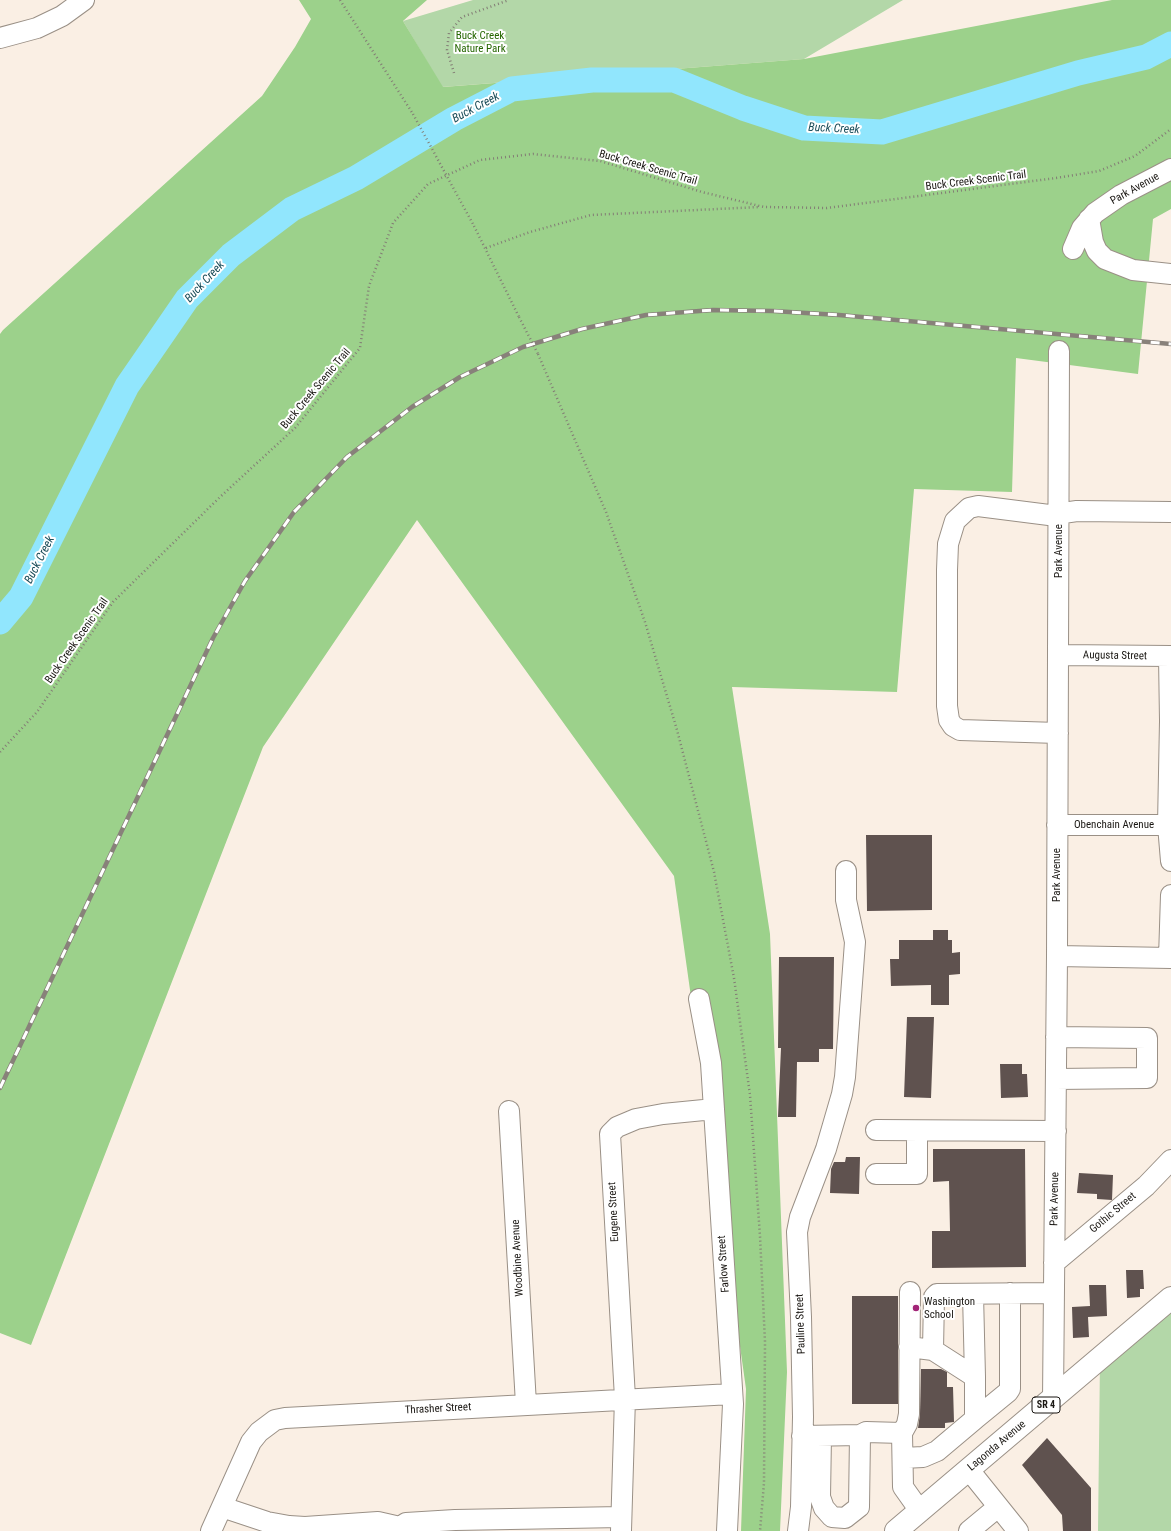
<!DOCTYPE html>
<style>
body{margin:0}
canvas{display:block;background:#faefe4}
</style>
<canvas width="1171" height="1531"></canvas>
<script>
const context = document.querySelector('canvas').getContext('2d');
context.lineJoin = 'round';
function fill(path, color) { context.fillStyle = color; context.fill(path, 'evenodd'); }
const shape = rows => new Path2D(rows.map(r => 'M' + r).join(''));
function strokePath(path, color, width, dash) { context.strokeStyle = color; context.lineWidth = width; context.lineCap = dash ? 'butt' : 'round'; context.setLineDash(dash || []); context.stroke(path); }
function drawText(font, color, halo, rows, align = 'center') {
  context.font = font + ' "Roboto Condensed",sans-serif'; context.lineWidth = 4; context.setLineDash([]); context.textBaseline = 'middle'; context.strokeStyle = halo; context.fillStyle = color; for (const [text, x, y, turn = 0] of rows) {
    context.save(); context.translate(x, y); context.rotate((+turn || 0) * Math.PI / 180); context.textAlign = isNaN(turn) ? turn : align; if (halo) context.strokeText(text, 0, 0); context.fillText(text, 0, 0); context.restore();
  }
}
fill(shape([
 [473,0,903,0,804,59,442,87,403,21],
 [1171,1298,1171,1531,1098,1531,1100,1359]
]), '#b3d7a8');
fill(shape([
 [299,0,427,0,403,21,443,87,804,59,1112,0,1171,0,1171,209,1153,219,1138,374,1016,358,1012,492,914,489,897,692,732,687,770,934,787,1372,780,1531,741,1531,746,1389,674,876,417,520,263,747,31,1345,0,1333,0,334,3,330,262,96,295,47,311,19]
]), '#9cd18b');
strokePath(shape([
 [0,622,21,597,127,386,187,299,231,255,292,209,356,178,454,119,512,89,592,80,674,80,743,108,804,128,882,132,1078,73,1146,57,1171,44]
]), '#91e6fd', 25);
fill(shape([
 [866,835,932,835,932,910,867,911],
 [933,930,948,930,948,940,952,940,952,953,960,952,960,974,949,975,949,1005,931,1005,931,985,891,986,890,959,899,959,899,940,933,940],
 [779,957,834,957,833,1049,819,1049,819,1062,797,1062,796,1117,778,1117,781,1048,778,1048],
 [907,1017,934,1017,931,1098,904,1097],
 [1000,1064,1022,1064,1022,1074,1027,1074,1028,1097,1001,1098],
 [933,1149,1025,1149,1026,1267,932,1268,932,1231,950,1231,949,1181,933,1182],
 [846,1157,860,1157,859,1194,830,1193,831,1169,834,1162,845,1162],
 [1079,1173,1113,1175,1112,1200,1097,1199,1097,1194,1077,1193],
 [1126,1270,1143,1270,1144,1289,1140,1289,1140,1297,1127,1298],
 [1089,1285,1106,1285,1107,1316,1088,1317,1089,1337,1073,1338,1072,1307,1090,1306],
 [852,1296,898,1296,898,1404,852,1404],
 [921,1369,941,1369,947,1372,947,1387,953,1387,954,1422,945,1423,945,1428,918,1428,920,1414],
 [1047,1438,1091,1488,1091,1531,1063,1531,1062,1515,1022,1465]
]), '#5f524f');
const minor = shape([
 [0,38,37,28,62,16,84,0],
 [1089,219,1093,242,1097,251,1105,259,1133,270,1171,274],
 [1073,249,1082,228,1095,213,1121,195,1171,169],
 [1058,655,1171,656],
 [1169,656,1170,721,1168,825,1171,861],
 [1058,733,960,730,953,726,949,720,947,706,947,570,948,544,955,521,969,508,978,506,1049,515,1077,511,1171,512],
 [1057,825,1171,825],
 [1057,956,1171,958],
 [1169,958,1171,895],
 [699,999,711,1063,733,1404,727,1531],
 [1056,1079,1147,1078,1147,1038,1056,1037],
 [509,1111,526,1404],
 [876,1130,1056,1131],
 [876,1174,917,1174,917,1131],
 [1054,1263,1146,1186,1171,1160],
 [910,1292,909,1414,907,1424,902,1433,903,1487,920,1511],
 [973,1294,975,1377],
 [933,1350,934,1297,937,1294,1054,1293],
 [1053,1399,1057,956,1059,351],
 [975,1419,1008,1392,1010,1389,1010,1293],
 [860,1435,866,1432,902,1433],
 [802,1436,860,1435,859,1507,845,1518,832,1517,824,1508,820,1497,821,1436],
 [903,1458,923,1457,937,1451,975,1419,975,1377,933,1350,909,1347],
 [969,1470,1018,1531],
 [222,1507,267,1522,289,1526,305,1527,378,1522,400,1527,404,1531],
 [400,1527,406,1523,455,1520,621,1517],
 [211,1531,251,1442,259,1432,275,1420,285,1418,732,1394],
 [621,1531,625,1398,610,1134,617,1127,636,1119,663,1114,714,1109],
 [798,1531,801,1507,803,1417,801,1317,797,1232,800,1217,826,1149,842,1094,845,1077,855,942,846,900,846,871],
 [969,1531,998,1507]
]);
const major = shape([
 [896,1531,1171,1298]
]);
strokePath(minor, '#9a9086', 22);
strokePath(major, '#9a9086', 24);
strokePath(shape([
 [340,0,413,114],
 [454,73,447,50,449,33,462,17,509,0],
 [474,226,519,317],
 [486,248,530,232,591,215,760,207],
 [538,354,606,512,645,622,677,730,714,872,734,978,750,1095,760,1236,765,1342,764,1483,760,1531],
 [0,752,37,712,113,602,220,497,295,428,360,348,369,286,393,223,428,184,480,160,533,154,600,161,702,192,764,207,827,208,1056,178,1099,171,1135,156,1171,129]
]), '#837d75', 2.5, [1, 3]);
strokePath(minor, '#fff', 20);
strokePath(major, '#fff', 22);
const rail = shape([
 [0,1088,213,638,245,581,294,512,347,457,412,407,460,377,523,347,582,329,646,315,713,310,773,311,839,315,1171,344]
]);
strokePath(rail, '#88817a', 4.5);
strokePath(rail, '#fff', 3, [9]);
strokePath(shape([
 [413,114,474,226],
 [519,317,538,354]
]), '#837d75', 2.5, [1, 3]);
for (const [x, y, r, color] of [
 [916,1308,4,"#a22477"]
]) { const dot = new Path2D(); dot.arc(x, y, r, 0, 2 * Math.PI); context.fillStyle = color; context.fill(dot); strokePath(dot, '#fff', 1.5); }
for (const [x, y, w] of [
 [1046,1405,28]
]) { const box = new Path2D(); box.roundRect(x - w / 2, y - 8, w, 16, 3); context.fillStyle = '#fff'; context.fill(box); strokePath(box, '#1a1713', 1); }
drawText('bold 10px', '#1a1713', null, [
 ["SR 4",1046,1405]
]);
drawText('11px', '#256600', '#fff', [
 ["Buck Creek",480,36],
 ["Nature Park",480,49]
]);
drawText('11px', '#1a1713', '#fff', [
 ["Buck Creek Scenic Trail",648,168,16],
 ["Buck Creek Scenic Trail",976,181,-7],
 ["Park Avenue",1135,189,-29],
 ["Buck Creek Scenic Trail",316,389,-50],
 ["Park Avenue",1059,551,-90],
 ["Buck Creek Scenic Trail",77,641,-55],
 ["Augusta Street",1115,656,1],
 ["Obenchain Avenue",1114,825],
 ["Park Avenue",1057,875,-90],
 ["Park Avenue",1055,1199,-89],
 ["Eugene Street",614,1212,-93],
 ["Gothic Street",1113,1213,-40],
 ["Woodbine Avenue",518,1258,-93],
 ["Farlow Street",724,1264,-94],
 ["Pauline Street",801,1324,-92],
 ["Thrasher Street",438,1409,-3],
 ["Lagonda Avenue",997,1446,-40]
]);
drawText('11px', '#1a1713', '#fff', [
 ["Washington",924,1302],
 ["School",924,1315]
], 'left');
drawText('italic 12px', '#1a4c58', '#fff', [
 ["Buck Creek",476,108,-28],
 ["Buck Creek",834,129,3],
 ["Buck Creek",205,282,-47],
 ["Buck Creek",40,560,-63]
]);
</script>
